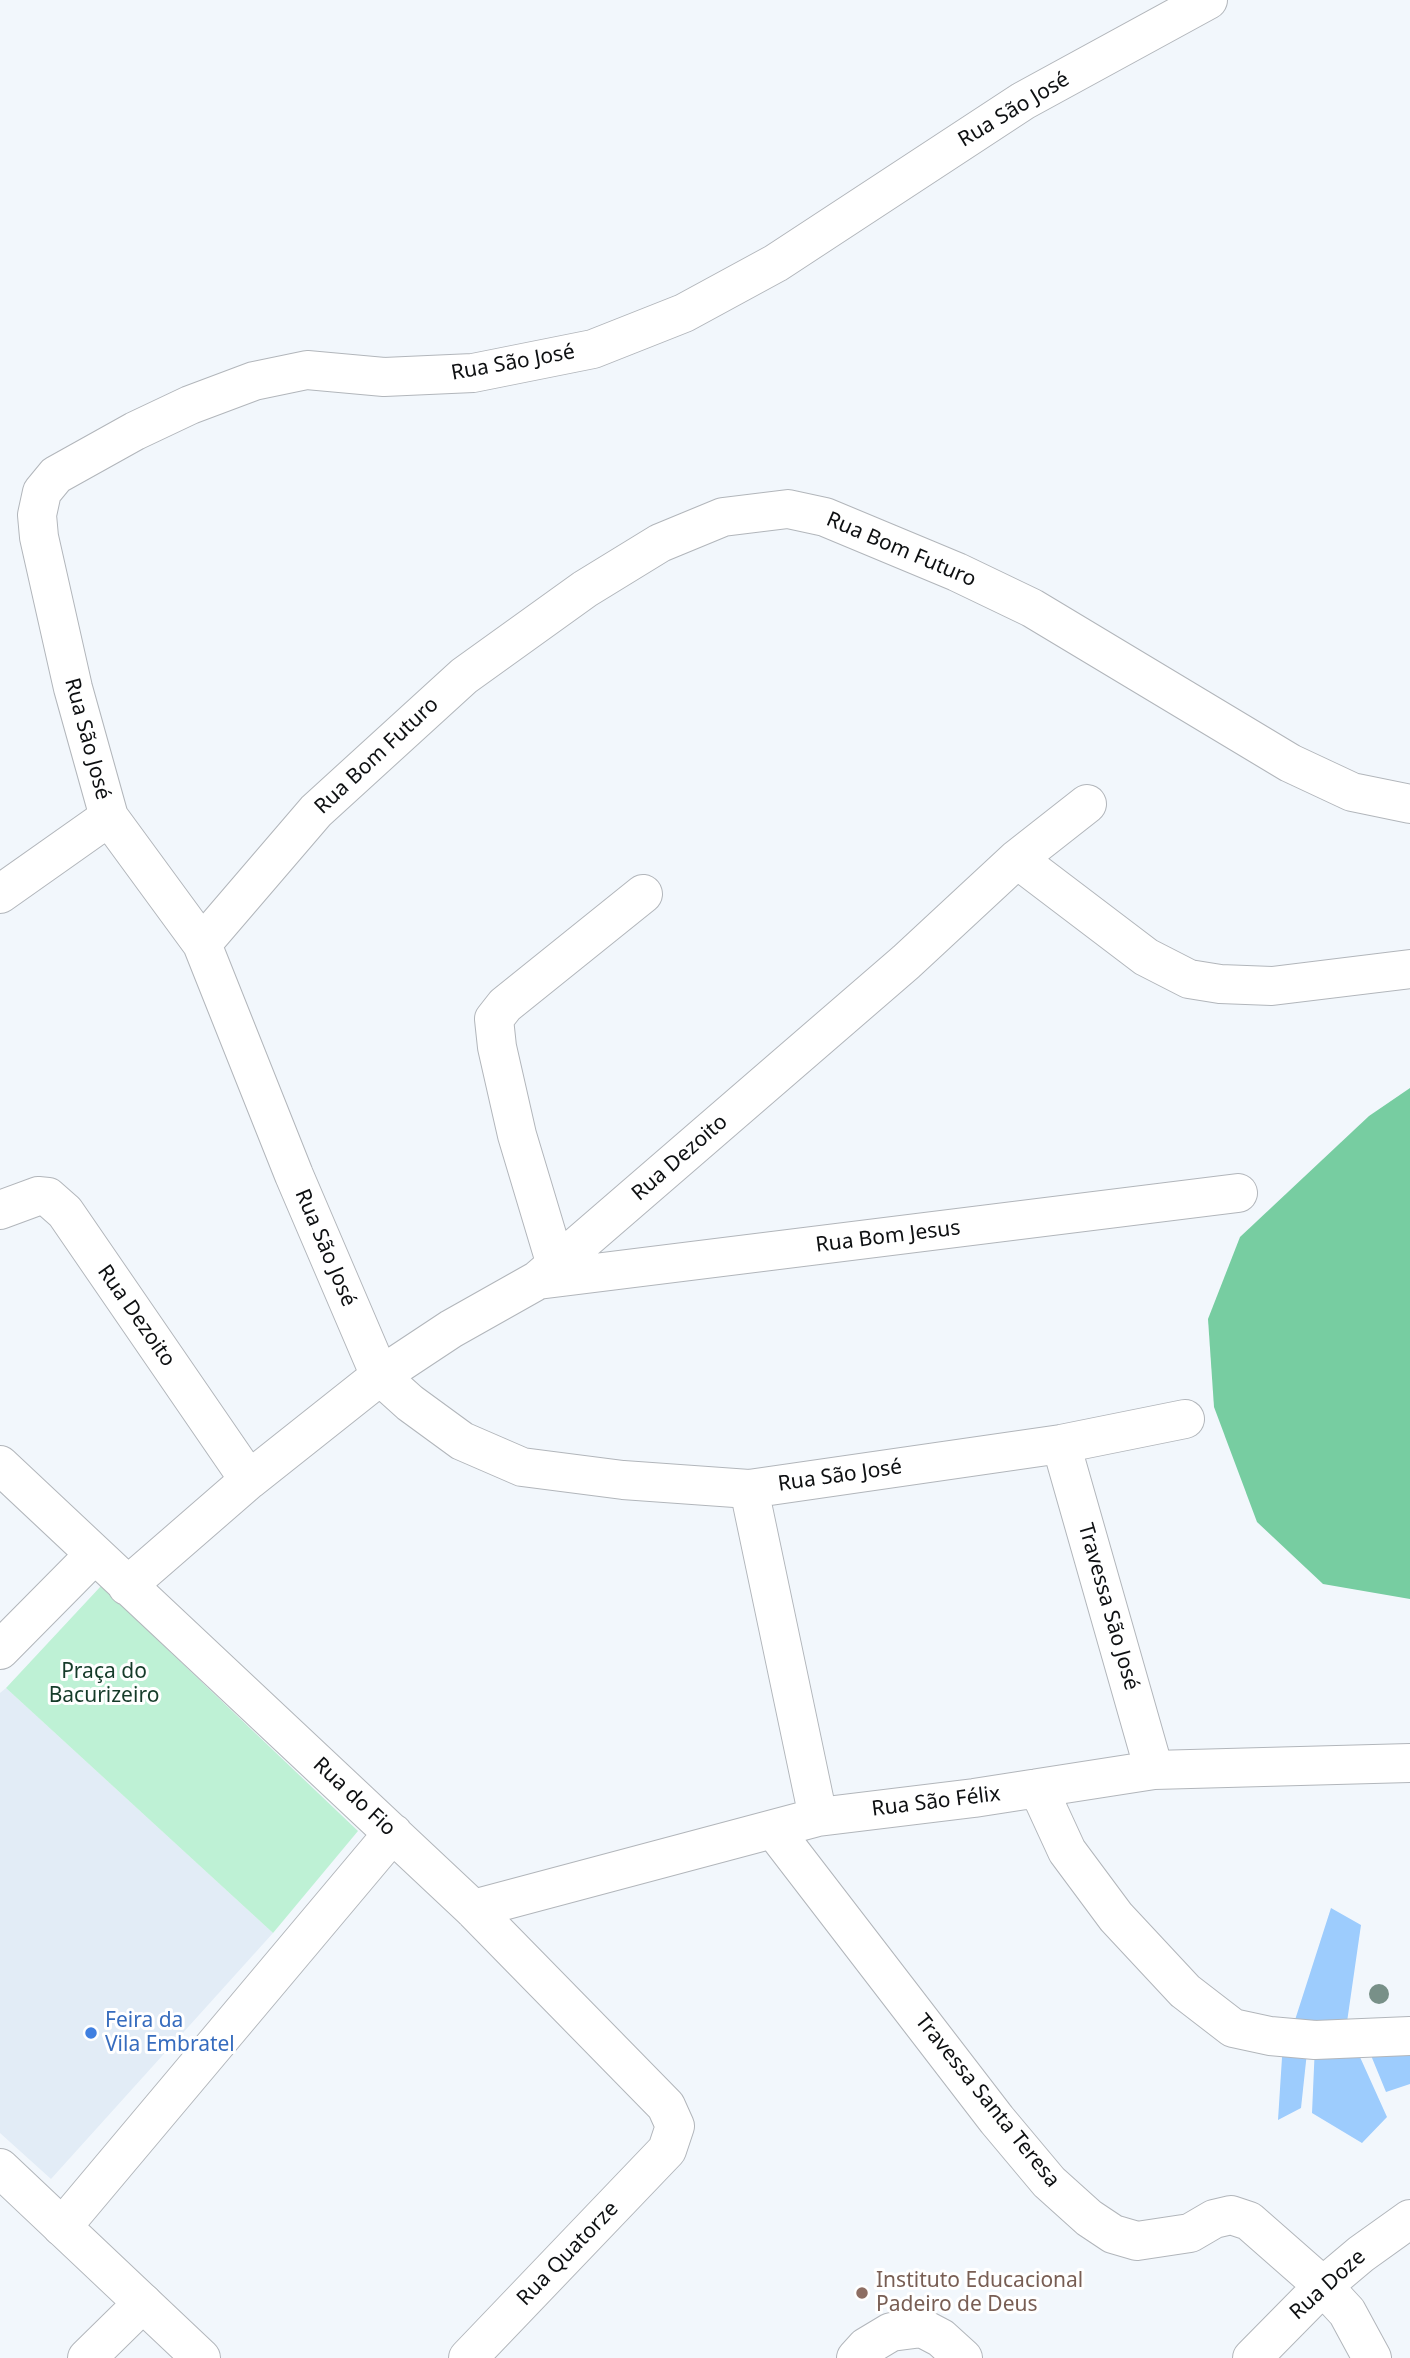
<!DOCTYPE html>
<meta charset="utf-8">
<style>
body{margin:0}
canvas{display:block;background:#f2f7fc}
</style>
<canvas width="1410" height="2358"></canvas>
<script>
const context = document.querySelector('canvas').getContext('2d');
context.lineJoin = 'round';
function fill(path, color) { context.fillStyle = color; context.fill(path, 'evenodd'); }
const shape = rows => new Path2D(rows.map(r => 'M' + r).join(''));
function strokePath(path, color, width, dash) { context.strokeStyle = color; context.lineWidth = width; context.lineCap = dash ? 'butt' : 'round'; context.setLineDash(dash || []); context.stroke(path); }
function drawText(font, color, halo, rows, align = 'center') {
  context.font = font + ' "Noto Sans",sans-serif'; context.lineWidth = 6; context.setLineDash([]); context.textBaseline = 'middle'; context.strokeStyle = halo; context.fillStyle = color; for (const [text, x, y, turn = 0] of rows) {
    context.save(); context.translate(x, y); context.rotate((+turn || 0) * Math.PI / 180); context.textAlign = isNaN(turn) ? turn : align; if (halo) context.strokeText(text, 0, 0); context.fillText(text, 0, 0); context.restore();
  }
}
fill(shape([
 [6,1688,273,1933,51,2179,0,2133,0,1693]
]), '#e2ecf6');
fill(shape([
 [101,1586,358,1831,273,1933,6,1688]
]), '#bef1d5');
fill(shape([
 [1410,1088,1410,1599,1323,1584,1257,1522,1214,1407,1208,1319,1240,1237,1369,1116]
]), '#77cda1');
fill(shape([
 [1331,1908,1361,1925,1347,2022,1295,2020],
 [1283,2042,1308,2043,1301,2108,1278,2120],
 [1315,2045,1355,2046,1387,2117,1362,2143,1312,2113],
 [1410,2047,1410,2084,1386,2092,1370,2053]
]), '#9dccfd');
const minor = shape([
 [1017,859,1146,957,1189,979,1220,984,1272,986,1410,969],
 [0,894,109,817],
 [202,944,316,811,464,676,585,589,660,543,723,517,788,509,825,517,957,572,1032,608,1290,763,1352,792,1410,804],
 [0,1210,38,1196,48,1197,65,1212,249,1480],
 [556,1265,517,1135,497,1047,494,1019,505,1005,643,894],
 [538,1280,1238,1193],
 [1185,1419,1061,1444,749,1489,623,1480,522,1467,462,1441,410,1403,380,1376,294,1175,202,944,109,817,73,688,39,537,37,515,42,492,56,475,135,431,190,405,254,381,307,370,384,377,473,373,593,349,684,313,776,263,1023,101,1208,0],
 [1061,1444,1154,1770],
 [0,1465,473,1909,666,2106,675,2126,667,2150,468,2358],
 [749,1489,818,1817],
 [127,1586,249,1480,380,1376,451,1329,538,1280,906,962,1017,859,1087,804],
 [0,1650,94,1555],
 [1038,1788,1067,1851,1116,1917,1185,1991,1233,2028,1270,2036,1315,2040,1410,2036],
 [774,1830,997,2120,1049,2182,1089,2218,1113,2234,1137,2241,1190,2233,1214,2219,1231,2215,1249,2221,1323,2286,1347,2312,1372,2358],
 [473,1909,818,1817,974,1798,1154,1770,1410,1763],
 [62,2227,393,1833],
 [87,2358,143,2303],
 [856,2358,866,2347,891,2332,922,2328,941,2338,963,2358],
 [1252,2358,1323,2286,1361,2254,1410,2219]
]);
const major = shape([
 [0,2168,201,2358]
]);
strokePath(minor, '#b2b6bb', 40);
strokePath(major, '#b2b6bb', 40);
strokePath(minor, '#fff', 38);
strokePath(major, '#fff', 38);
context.fillStyle = '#789088';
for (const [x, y] of [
 [1379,1994]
]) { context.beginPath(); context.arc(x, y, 10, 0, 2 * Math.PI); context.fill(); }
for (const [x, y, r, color] of [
 [91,2033,7,"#3f7fe0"],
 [862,2293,7,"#8d6e63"]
]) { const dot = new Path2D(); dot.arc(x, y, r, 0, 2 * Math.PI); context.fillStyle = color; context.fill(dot); strokePath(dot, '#fff', 2.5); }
drawText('21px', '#0e1012', '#fff', [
 ["Rua São José",1014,110,-31],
 ["Rua São José",513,363,-10],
 ["Rua Bom Futuro",901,550,23],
 ["Rua São José",87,739,75],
 ["Rua Bom Futuro",377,756,-43],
 ["Rua Dezoito",680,1158,-41],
 ["Rua Bom Jesus",888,1237,-7],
 ["Rua São José",325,1248,67],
 ["Rua Dezoito",136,1316,55],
 ["Rua São José",840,1476,-8],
 ["Travessa São José",1108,1607,74],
 ["Rua do Fio",354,1797,43],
 ["Rua São Félix",936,1802,-7],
 ["Travessa Santa Teresa",987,2101,51],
 ["Rua Quatorze",568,2254,-46],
 ["Rua Doze",1328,2285,-42]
]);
drawText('21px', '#153b29', '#fff', [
 ["Praça do",104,1672],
 ["Bacurizeiro",104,1696]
]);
drawText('21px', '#366cbe', '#fff', [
 ["Feira da",105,2021],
 ["Vila Embratel",105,2045]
], 'left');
drawText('21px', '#785e54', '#fff', [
 ["Instituto Educacional",876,2281],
 ["Padeiro de Deus",876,2305]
], 'left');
</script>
